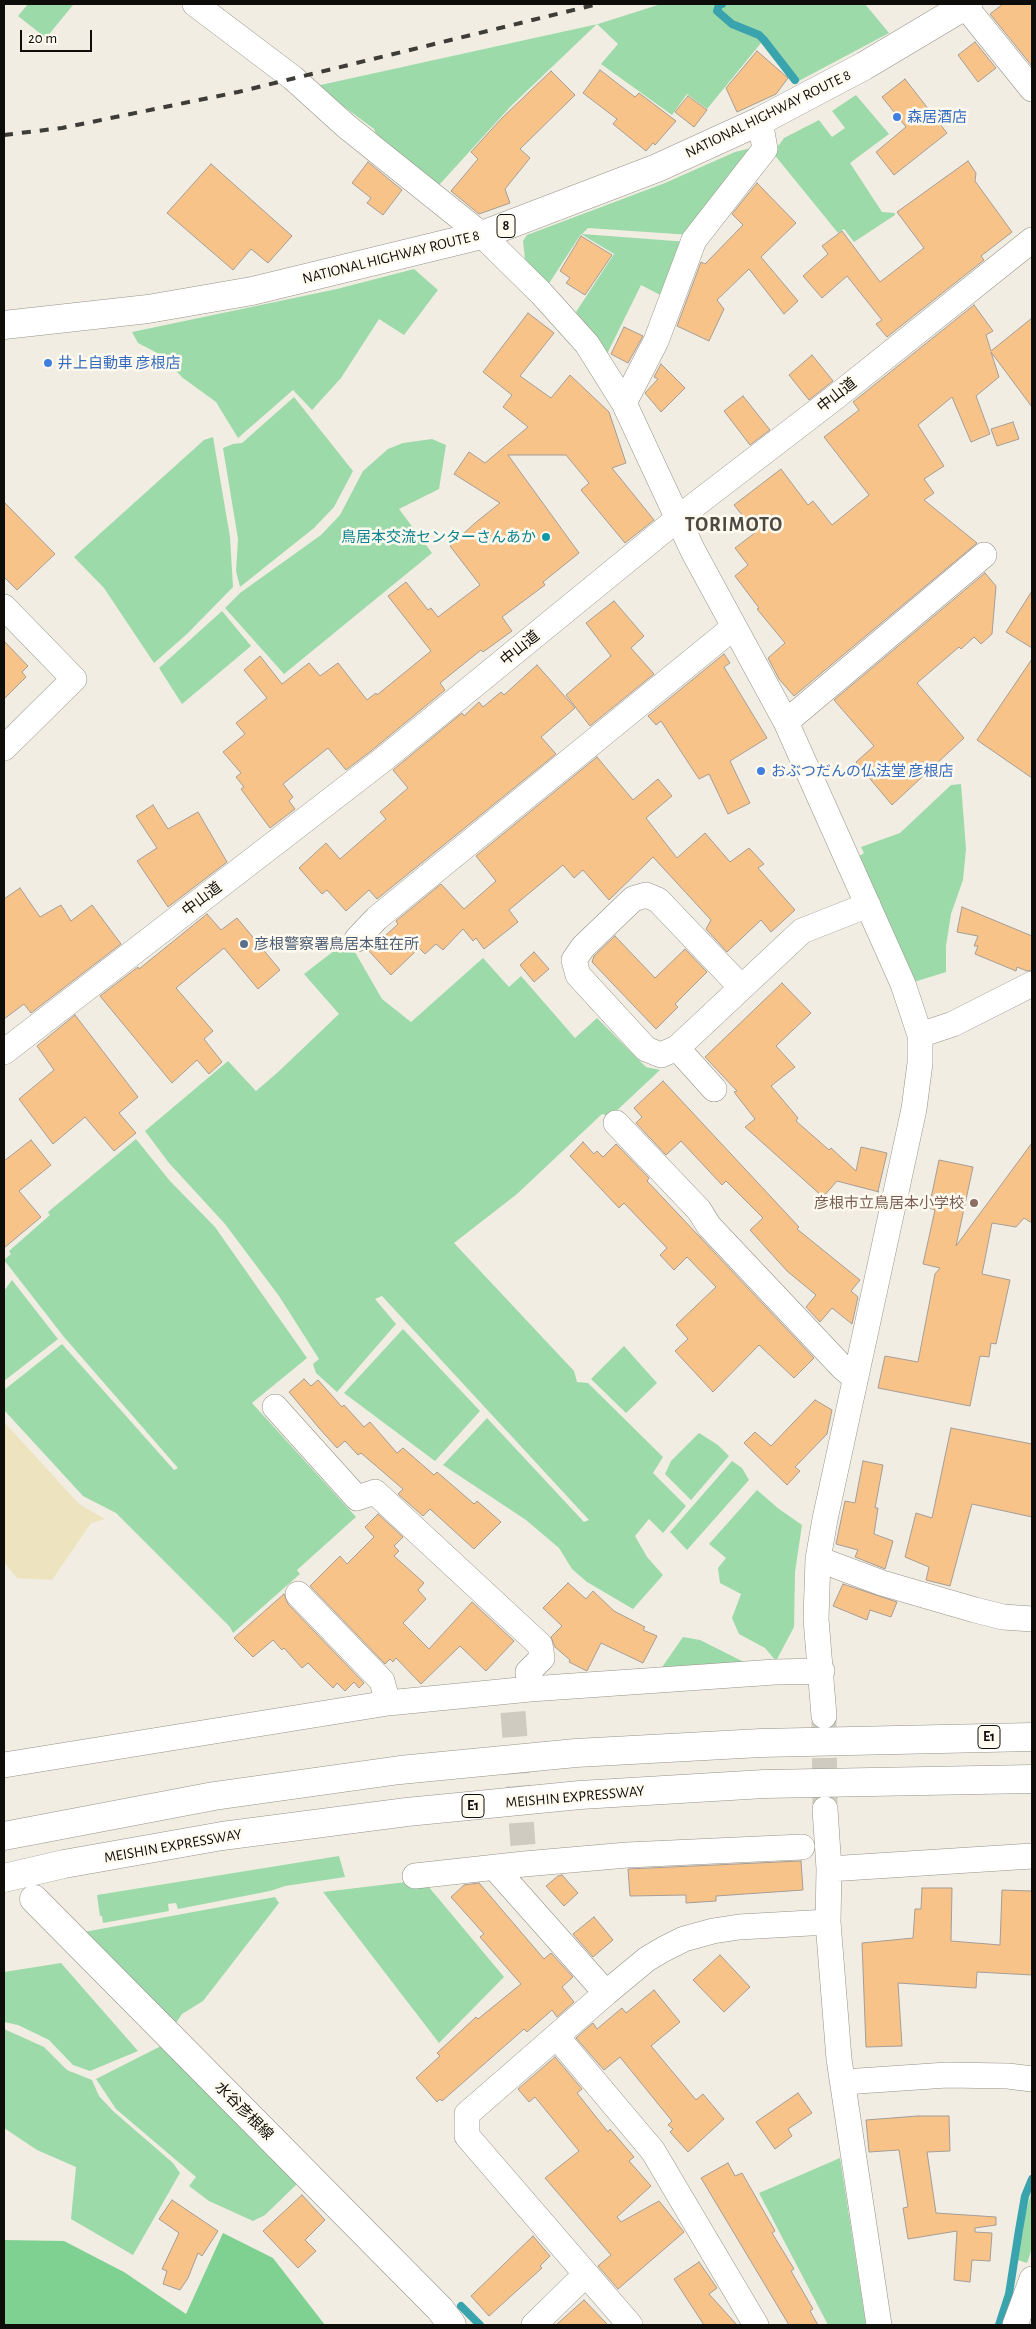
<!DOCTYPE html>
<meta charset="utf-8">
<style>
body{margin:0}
#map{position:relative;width:1036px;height:2329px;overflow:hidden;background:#f1ede2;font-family:"Alegreya Sans",sans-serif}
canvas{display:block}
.frame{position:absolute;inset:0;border:5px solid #0e0d09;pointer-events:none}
.scale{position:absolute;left:20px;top:30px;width:72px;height:22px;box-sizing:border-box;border:2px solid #0e0d09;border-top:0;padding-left:6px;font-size:15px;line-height:18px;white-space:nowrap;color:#0e0d09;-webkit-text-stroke:4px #fefaef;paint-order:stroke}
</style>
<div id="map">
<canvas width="1036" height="2329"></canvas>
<div class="frame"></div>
<div class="scale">20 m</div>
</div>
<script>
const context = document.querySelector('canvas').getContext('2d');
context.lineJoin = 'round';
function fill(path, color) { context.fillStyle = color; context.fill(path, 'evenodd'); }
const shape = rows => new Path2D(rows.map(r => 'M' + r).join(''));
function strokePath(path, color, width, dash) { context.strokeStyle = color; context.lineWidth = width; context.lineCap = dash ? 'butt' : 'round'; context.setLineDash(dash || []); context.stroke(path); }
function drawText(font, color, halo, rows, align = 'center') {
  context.font = font + ' "Alegreya Sans","Noto Sans JP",sans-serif'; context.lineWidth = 5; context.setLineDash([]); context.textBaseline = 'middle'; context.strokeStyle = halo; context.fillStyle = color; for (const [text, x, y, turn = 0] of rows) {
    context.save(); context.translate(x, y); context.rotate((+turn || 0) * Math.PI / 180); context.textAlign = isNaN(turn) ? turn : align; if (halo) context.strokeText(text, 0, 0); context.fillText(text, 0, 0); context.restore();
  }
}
fill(shape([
 [28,4,71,4,73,5,46,38,18,16],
 [661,4,865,4,889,33,793,84,761,43,707,109,687,94,672,115,601,64,618,44,597,24,511,106,439,185,376,134,374,129,316,86,598,24],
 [856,95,889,134,850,163,882,212,895,213,895,215,854,242,844,229,838,233,773,153,784,138,819,120,832,137,845,128,832,111],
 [759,146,691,235,588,228,582,234,688,242,668,299,641,285,607,354,576,312,614,254,581,234,548,285,525,259,523,241,527,235,665,183,735,152],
 [414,269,438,290,404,335,379,319,341,378,312,410,293,390,238,438,216,402,183,378,159,354,138,343,132,332,337,289],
 [294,397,353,471,334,507,314,528,240,587,236,571,238,539,223,448,233,444,242,443],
 [213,437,230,537,233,587,187,634,154,663,104,588,74,557,204,440],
 [432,439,446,445,439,489,399,509,432,553,284,674,225,608,240,593,321,535,340,515,363,471,388,449,403,443],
 [222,611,251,646,182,704,159,668],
 [961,784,966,849,963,880,951,914,946,946,946,972,914,982,859,856,864,853,861,847,900,833,951,785],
 [348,940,382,999,411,1022,483,958,509,987,521,976,575,1038,597,1018,646,1067,660,1070,611,1116,602,1114,517,1194,454,1243,574,1371,577,1382,588,1383,663,1457,653,1473,686,1506,663,1533,649,1519,635,1536,647,1557,663,1575,633,1609,587,1582,572,1569,559,1548,526,1520,443,1465,487,1418,584,1522,589,1520,382,1296,375,1299,396,1324,337,1392,316,1373,313,1364,319,1359,279,1296,225,1224,169,1163,145,1131,228,1061,256,1091,277,1073,339,1014,304,974],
 [136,1139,170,1181,215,1227,307,1358,252,1403,356,1517,297,1570,300,1574,233,1633,230,1627,116,1513,83,1496,4,1410,4,1390,62,1344,174,1470,178,1468,64,1337,4,1260,11,1254,9,1251,50,1215,48,1212],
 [12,1280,58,1339,4,1381,4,1291],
 [403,1329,480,1411,435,1461,344,1393],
 [624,1346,657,1383,626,1413,591,1379],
 [699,1433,718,1445,729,1456,691,1500,665,1474,671,1461],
 [732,1461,742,1468,749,1480,687,1550,670,1532],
 [757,1490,779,1509,802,1525,795,1572,794,1627,776,1661,765,1648,739,1634,732,1618,741,1594,720,1583,718,1568,726,1558,709,1544],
 [683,1637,700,1640,748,1664,658,1673],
 [339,1856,345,1877,285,1886,270,1891,178,1909,176,1903,168,1904,169,1911,103,1923,102,1916,100,1916,97,1895],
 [423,1880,504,1977,439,2043,323,1892],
 [275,1897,279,1903,203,2001,182,2014,174,2026,84,1932],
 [61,1963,138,2051,90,2071,73,2065,49,2040,18,2025,4,2022,4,1972],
 [4,2029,44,2047,67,2070,92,2080,99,2096,113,2111,173,2163,180,2173,133,2255,71,2219,76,2167,37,2150,4,2128],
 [163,2045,295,2178,296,2185,265,2215,253,2221,209,2201,189,2186,196,2177,116,2109,96,2079],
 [840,2158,866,2325,828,2325,759,2193],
 [1032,2189,1032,2248,1027,2263,1018,2260,1022,2227]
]), '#9ddaa9');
fill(shape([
 [223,2233,273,2258,325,2325,4,2325,4,2240,64,2241,124,2272,186,2314]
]), '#7fd192');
fill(shape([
 [4,1422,79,1504,105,1519,91,1523,52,1580,17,1578,4,1562]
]), '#ede3be');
strokePath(shape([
 [722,4,719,5,717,11,732,24,759,35,764,40,795,80],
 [461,2306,480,2325],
 [999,2325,1009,2294,1019,2230,1025,2196,1032,2179]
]), '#39a4ad', 8);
const building = shape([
 [1003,4,1032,4,1032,66,990,14,1003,4],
 [975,42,996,68,978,82,958,55,975,42],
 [757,51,788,78,776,94,737,112,726,88,757,51],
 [600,70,635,97,639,93,676,121,655,145,653,143,646,151,613,124,617,119,583,93,600,70],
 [551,71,575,95,520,149,530,158,505,189,510,203,479,214,451,191,478,159,471,152,502,118,551,71],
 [905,79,947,133,894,175,876,152,906,127,882,97,905,79],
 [688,96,707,110,694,127,675,112,688,96],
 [968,161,976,173,975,181,1012,232,981,256,984,260,887,337,876,324,882,320,847,276,822,298,803,276,828,254,822,246,842,231,880,282,924,248,897,212,968,161],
 [368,162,402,190,383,215,367,203,371,198,352,183,368,162],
 [211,164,292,236,268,263,251,249,233,270,167,213,211,164],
 [757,183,796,223,761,257,798,301,784,314,749,269,717,300,724,309,709,341,677,326,701,262,705,264,743,225,732,214,757,183],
 [581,236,612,255,585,295,566,283,570,278,560,271,581,236],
 [974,305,993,331,986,335,991,351,1032,318,1032,407,991,352,999,377,976,396,990,434,971,442,952,397,918,425,944,466,924,479,934,493,924,500,977,543,794,696,779,679,768,658,785,643,757,609,759,608,735,576,748,565,735,548,756,532,734,505,781,469,808,505,813,501,832,525,869,495,824,437,859,410,853,402,974,305],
 [528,313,554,333,520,376,551,398,570,375,609,412,626,463,612,468,654,520,625,543,581,490,589,483,566,455,508,455,579,553,543,582,545,585,502,617,512,631,483,652,481,650,440,683,445,690,371,751,346,770,328,748,283,784,293,797,289,801,295,809,270,828,241,789,244,787,236,777,241,773,223,752,245,734,236,723,267,698,244,670,260,656,282,684,309,663,320,676,338,663,367,700,376,693,377,695,431,651,388,596,406,582,428,610,431,608,438,617,480,585,450,546,475,523,500,503,454,474,469,452,485,463,528,427,503,407,512,395,483,372,528,313],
 [624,327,643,336,628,363,611,354,624,327],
 [812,355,833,381,809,400,789,375,812,355],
 [661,364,685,388,661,412,645,393,658,379,654,377,661,364],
 [743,396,770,430,750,445,724,411,743,396],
 [1013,422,1019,439,997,446,991,429,1013,422],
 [4,502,55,554,17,590,4,577,4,502],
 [985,573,996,586,992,634,981,644,974,637,961,649,959,647,917,683,964,738,892,805,856,762,874,746,834,700,985,573],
 [1032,591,1032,648,1006,632,1032,591],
 [614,601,644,636,631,648,654,674,590,726,566,695,611,656,586,623,614,601],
 [4,641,28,666,22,672,26,677,4,699,4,641],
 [724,654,730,663,724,667,767,738,730,761,750,803,728,814,709,774,699,779,661,721,656,725,648,716,724,654],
 [1032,659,1032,778,977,740,1032,659],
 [537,665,575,708,541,737,556,754,377,899,369,890,346,911,327,890,322,894,299,868,326,843,340,859,386,819,380,812,408,788,393,770,462,713,464,716,479,702,483,707,501,692,504,695,537,665],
 [597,757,633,800,658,779,672,796,646,818,677,858,705,833,730,862,749,848,764,864,758,868,795,910,771,932,761,920,727,952,706,929,711,920,653,857,609,900,583,870,574,878,563,865,509,910,518,922,484,949,476,938,473,941,463,929,443,950,436,944,425,954,419,948,391,975,369,951,398,924,396,921,441,884,464,909,496,881,476,856,597,757],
 [153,805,168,829,198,812,227,862,168,907,137,861,157,848,136,816,153,805],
 [20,888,40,917,61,905,71,921,92,905,121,944,31,1013,24,1004,4,1019,4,899,20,888],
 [962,907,1032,936,1032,970,1027,971,1017,967,1016,971,975,954,978,946,974,946,978,936,957,932,962,907],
 [207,914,221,930,237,918,280,970,258,989,224,948,176,988,213,1031,204,1039,222,1062,209,1074,197,1060,172,1083,100,996,138,967,139,969,207,914],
 [615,936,655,978,685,949,707,972,675,1004,678,1007,656,1029,592,962,594,956,615,936],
 [534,952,549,969,534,982,520,965,534,952],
 [782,983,811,1013,776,1046,795,1067,771,1086,798,1118,796,1121,829,1150,831,1148,856,1171,861,1147,887,1153,878,1191,879,1192,837,1181,823,1197,745,1127,755,1119,734,1092,737,1091,705,1057,782,983],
 [75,1015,138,1097,119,1113,136,1133,114,1151,85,1117,53,1144,19,1099,54,1070,37,1046,75,1015],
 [663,1081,799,1227,797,1229,860,1280,851,1291,858,1297,852,1324,832,1308,820,1322,806,1307,816,1295,787,1271,750,1230,763,1218,726,1181,722,1185,681,1141,666,1155,636,1123,642,1117,634,1108,663,1081],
 [31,1140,51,1165,19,1191,41,1217,4,1248,4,1161,31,1140],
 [583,1142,594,1154,597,1151,603,1157,616,1144,649,1178,647,1181,814,1358,794,1378,759,1345,713,1392,675,1351,688,1339,676,1325,716,1287,687,1257,674,1270,660,1255,667,1248,624,1203,619,1208,570,1156,583,1142],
 [1032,1143,1032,1223,1024,1218,1016,1227,992,1223,982,1274,1010,1280,996,1344,991,1343,989,1357,980,1356,970,1406,878,1388,885,1356,918,1362,935,1274,940,1268,923,1264,935,1210,929,1208,939,1160,973,1167,956,1246,1032,1143],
 [304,1379,311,1386,318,1380,342,1407,344,1405,364,1427,370,1422,397,1453,403,1448,434,1475,437,1472,474,1504,477,1501,501,1522,474,1549,430,1509,423,1516,398,1494,403,1489,361,1453,358,1455,345,1441,337,1448,319,1428,289,1392,304,1379],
 [815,1400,832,1410,827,1434,795,1467,800,1471,787,1485,744,1443,755,1432,771,1446,815,1400],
 [951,1428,1032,1444,1032,1517,972,1504,950,1586,926,1580,929,1567,905,1557,916,1513,932,1518,951,1428],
 [863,1461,883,1465,875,1508,878,1508,874,1534,893,1541,885,1569,855,1557,858,1550,836,1544,845,1501,855,1503,863,1461],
 [378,1514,403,1537,394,1546,399,1551,394,1556,424,1583,418,1590,426,1599,403,1623,429,1649,472,1602,514,1641,486,1671,460,1646,421,1684,396,1658,393,1662,390,1659,385,1664,310,1586,340,1556,347,1564,374,1537,365,1527,378,1514],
 [568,1583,586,1599,593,1591,614,1611,645,1627,643,1630,657,1636,643,1663,601,1643,587,1671,569,1662,570,1660,555,1647,551,1637,562,1626,543,1608,568,1583],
 [843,1584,897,1602,891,1617,870,1610,867,1620,833,1606,843,1584],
 [284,1594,288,1604,364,1683,359,1688,354,1682,345,1691,337,1683,333,1688,308,1663,302,1668,284,1648,282,1650,273,1640,253,1657,234,1638,284,1594],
 [801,1861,803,1890,716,1896,716,1901,686,1903,686,1895,630,1896,628,1869,801,1861],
 [562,1875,578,1893,564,1906,546,1886,558,1876,562,1875],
 [479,1883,544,1959,551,1953,573,1977,562,1987,574,2002,557,2017,552,2010,527,2032,524,2029,442,2101,440,2099,437,2102,416,2078,440,2056,437,2053,476,2017,478,2019,521,1984,480,1937,484,1934,451,1897,464,1885,479,1883],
 [922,1888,952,1888,951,1941,1000,1945,1002,1890,1032,1891,1032,1975,977,1972,976,1988,898,1983,902,2046,866,2047,862,1943,913,1938,915,1909,921,1909,922,1888],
 [594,1917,613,1940,593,1957,573,1934,594,1917],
 [720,1955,750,1987,724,2012,693,1980,720,1955],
 [654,1990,680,2022,651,2046,696,2100,703,2094,724,2119,688,2152,670,2132,673,2129,668,2125,672,2121,620,2057,604,2070,576,2038,593,2023,597,2029,622,2008,626,2013,654,1990],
 [555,2057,582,2089,577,2093,608,2132,610,2129,634,2157,629,2161,651,2186,617,2217,621,2222,659,2201,684,2232,618,2289,598,2266,611,2255,545,2178,579,2151,535,2097,529,2102,518,2089,555,2057],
 [798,2093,812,2113,788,2129,792,2136,775,2149,756,2122,798,2093],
 [918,2116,949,2116,950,2151,927,2152,936,2213,996,2217,996,2225,975,2228,975,2232,992,2233,990,2261,972,2260,970,2282,954,2280,957,2231,908,2239,903,2208,908,2207,899,2150,869,2152,866,2120,918,2116],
 [728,2163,735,2176,742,2173,775,2231,772,2233,794,2269,791,2271,813,2309,810,2311,818,2325,789,2325,701,2178,728,2163],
 [302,2195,325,2220,305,2240,316,2251,298,2268,263,2231,302,2195],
 [172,2200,218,2231,202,2256,198,2253,188,2278,180,2290,163,2284,167,2271,162,2269,179,2233,159,2219,172,2200],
 [533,2236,550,2256,540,2266,542,2268,489,2316,471,2296,533,2236],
 [699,2262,717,2288,709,2294,737,2325,704,2325,674,2279,699,2262],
 [584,2300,608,2325,556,2325,584,2300]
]);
fill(building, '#f8c389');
strokePath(building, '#a59d95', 1);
strokePath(shape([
 [513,1712,523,1845],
 [824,1721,825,1804]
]), '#cfcbc1', 25, [25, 12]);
const minor = shape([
 [195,4,293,78,346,126,482,235,541,293,587,344,624,403,693,551,786,722,903,984,920,1035,920,1063,914,1109,825,1519,818,1559,816,1619,824,1716],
 [965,6,1032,89],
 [624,403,656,341,694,240,765,149,760,121],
 [4,607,74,679,4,748],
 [786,722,984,555],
 [357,939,377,918,734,627],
 [741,987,658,900,646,895,633,899,583,947,574,960,578,975,646,1049,661,1055,677,1048,802,931,868,905],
 [920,1035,953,1024,1032,984],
 [677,1048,714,1089],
 [4,1052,380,762,691,508,833,399,1032,240],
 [616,1123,699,1210,709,1226,843,1368,855,1378],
 [275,1407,357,1498,375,1492,540,1645,542,1658,528,1672,530,1689],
 [818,1559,882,1583,975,1610,1003,1617,1032,1619],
 [298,1594,382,1681,388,1703],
 [4,1765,388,1703,530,1689,775,1672,822,1671],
 [825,1809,829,1869,828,1922,839,2059,879,2325],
 [495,1868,606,1993],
 [829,1869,1032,1856],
 [415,1876,524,1864,627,1855,802,1847],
 [557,2037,653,2151,756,2325],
 [844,2082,947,2075,1008,2076,1032,2079],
 [534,2325,585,2275],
 [630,2325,467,2136,467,2114,606,1993,647,1959,664,1949,684,1939,713,1931,739,1927,828,1922],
 [1015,2325,1032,2279]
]);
const major = shape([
 [34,1899,440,2309,452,2325]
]);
const highway = shape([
 [4,325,148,309,252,291,482,235,657,168,760,121,864,66,968,4],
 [4,1836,214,1796,400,1770,576,1753,761,1743,1032,1737],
 [4,1878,64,1864,222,1836,407,1812,580,1795,764,1784,1032,1779]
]);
strokePath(minor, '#969288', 26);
strokePath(major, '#969288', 29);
strokePath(highway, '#969288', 29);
strokePath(minor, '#fff', 25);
strokePath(major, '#fff', 28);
strokePath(highway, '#fff', 28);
strokePath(shape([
 [4,135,62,128,238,92,598,4]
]), '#3d3c36', 4, [9, 9]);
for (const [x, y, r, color] of [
 [897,117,5,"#3f7fe0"],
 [48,363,5,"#3f7fe0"],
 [546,537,5,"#0f9aa8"],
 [761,771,5,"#3f7fe0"],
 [244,944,5,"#5c6f8a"],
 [974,1203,5,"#8d6e63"]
]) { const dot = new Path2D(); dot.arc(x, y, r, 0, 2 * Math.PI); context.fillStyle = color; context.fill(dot); strokePath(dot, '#fefaef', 2); }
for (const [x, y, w] of [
 [506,226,18],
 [989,1737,22],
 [473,1806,22]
]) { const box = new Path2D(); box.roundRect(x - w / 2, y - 11.5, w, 23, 4); context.fillStyle = '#fefaef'; context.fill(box); strokePath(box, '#0e0d09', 1); }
drawText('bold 14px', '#0e0d09', null, [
 ["8",506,226],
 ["E1",989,1737],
 ["E1",473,1806]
]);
drawText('15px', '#0e0d09', '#fefaef', [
 ["NATIONAL HIGHWAY ROUTE 8",768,114,-26],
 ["NATIONAL HIGHWAY ROUTE 8",391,257,-14],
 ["中山道",837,395,-38],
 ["中山道",520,648,-39],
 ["中山道",202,899,-37],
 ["MEISHIN EXPRESSWAY",575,1797,-5],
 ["MEISHIN EXPRESSWAY",173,1846,-10],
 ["水谷彦根線",244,2111,45]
]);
drawText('15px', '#366cbe', '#fefaef', [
 ["森居酒店",907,117],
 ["井上自動車 彦根店",58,363],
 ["おぶつだんの仏法堂 彦根店",771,771]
], 'left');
drawText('15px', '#0d838f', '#fefaef', [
 ["鳥居本交流センターさんあか",536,537]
], 'right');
drawText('15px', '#4e5e75', '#fefaef', [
 ["彦根警察署鳥居本駐在所",254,944]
], 'left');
drawText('15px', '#785e54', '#fefaef', [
 ["彦根市立鳥居本小学校",964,1203]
], 'right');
context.letterSpacing = '1px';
drawText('bold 20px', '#4c4940', '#fefaef', [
 ["TORIMOTO",734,525]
]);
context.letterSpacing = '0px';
</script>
